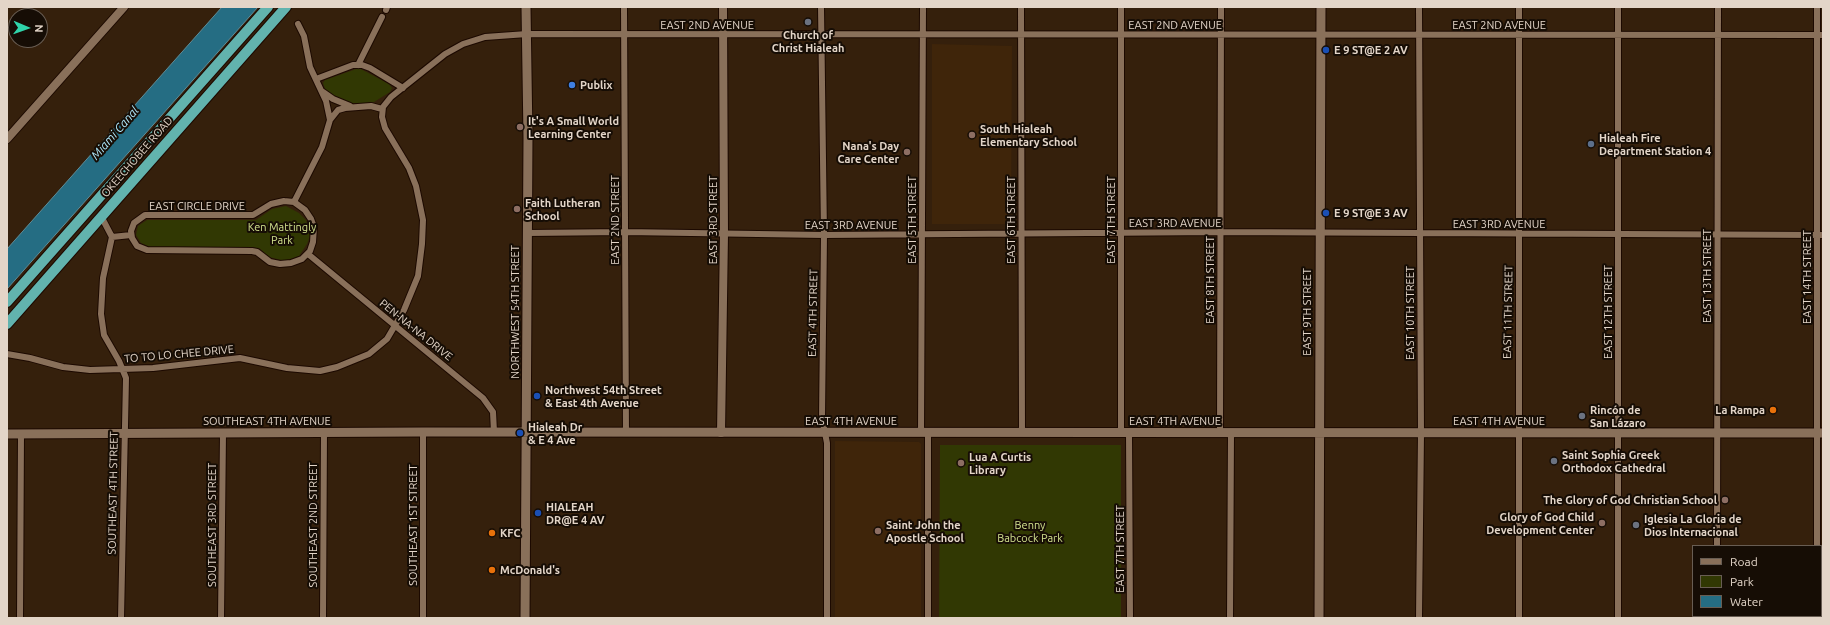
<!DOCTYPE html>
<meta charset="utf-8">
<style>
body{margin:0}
#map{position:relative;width:1830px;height:625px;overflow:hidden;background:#35200c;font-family:Ubuntu,sans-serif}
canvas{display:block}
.frame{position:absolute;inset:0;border:8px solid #e3d5c8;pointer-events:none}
.legend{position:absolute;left:1692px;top:545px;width:130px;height:72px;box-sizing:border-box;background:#160d05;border:1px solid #685d53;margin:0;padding:5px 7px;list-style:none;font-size:12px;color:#e3d5c8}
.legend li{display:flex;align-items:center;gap:8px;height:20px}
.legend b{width:20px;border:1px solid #685d53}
.north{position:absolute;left:8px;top:8px;width:40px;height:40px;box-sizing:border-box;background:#160d05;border:1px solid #685d53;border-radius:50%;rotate:92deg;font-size:11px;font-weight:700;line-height:16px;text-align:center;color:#e3d5c8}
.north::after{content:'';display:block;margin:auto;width:14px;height:18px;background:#2fd4aa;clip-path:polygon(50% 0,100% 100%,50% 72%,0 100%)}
</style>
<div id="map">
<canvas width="1830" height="625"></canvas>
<div class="frame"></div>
<ul class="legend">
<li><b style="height:5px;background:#89705a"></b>Road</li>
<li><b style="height:11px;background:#313803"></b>Park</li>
<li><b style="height:11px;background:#256d83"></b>Water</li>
</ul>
<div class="north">N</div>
</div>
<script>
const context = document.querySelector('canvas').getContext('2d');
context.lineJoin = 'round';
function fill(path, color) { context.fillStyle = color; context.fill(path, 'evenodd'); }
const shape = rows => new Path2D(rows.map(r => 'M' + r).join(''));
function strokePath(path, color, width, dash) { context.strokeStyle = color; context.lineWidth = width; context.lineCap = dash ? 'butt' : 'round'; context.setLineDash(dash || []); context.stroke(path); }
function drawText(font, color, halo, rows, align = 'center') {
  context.font = font + ' Ubuntu,sans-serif'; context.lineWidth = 4; context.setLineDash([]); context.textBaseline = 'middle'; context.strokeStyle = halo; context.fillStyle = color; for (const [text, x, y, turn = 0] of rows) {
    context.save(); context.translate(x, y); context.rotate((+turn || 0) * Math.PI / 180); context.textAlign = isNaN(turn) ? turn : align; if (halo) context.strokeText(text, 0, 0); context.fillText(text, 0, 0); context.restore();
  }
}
fill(shape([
 [932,44,1012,46,1011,224,932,224],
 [835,441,919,442,921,444,921,618,835,618]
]), '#3f250a');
fill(shape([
 [359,68,389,84,392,88,390,92,374,102,368,103,346,103,338,100,326,92,323,83,325,80],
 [286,206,299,213,306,220,310,236,307,244,299,256,285,261,269,257,259,248,150,247,141,243,136,235,138,226,147,220,256,220,272,209],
 [940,445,1121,445,1121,618,939,618]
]), '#313803');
const water = shape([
 [222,7,258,7,7,289,7,249,222,7]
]);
fill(water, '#256d83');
strokePath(water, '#5e8c98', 1);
const minor = shape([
 [624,7,626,433],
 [821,7,824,235,822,418,827,443,827,618],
 [1021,7,1022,433],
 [1419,7,1421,433,1419,618],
 [1618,7,1618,618],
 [1817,7,1817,546],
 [386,10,387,7],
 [358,65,382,17],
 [316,79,353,65,362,65,370,68,403,88],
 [323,92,333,99,350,106],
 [330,120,338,110,345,108,371,106,382,109],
 [284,201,294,202,305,210,311,219,314,227,313,242,310,251,302,259,291,263,280,264,270,262,257,252,252,251,147,250,137,246,132,238,131,231,134,223,145,215,253,215,271,204,284,201],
 [294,202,322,147,330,120,326,101,310,67,304,36,298,24],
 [101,216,112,237],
 [527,233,625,232,824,235,1220,232,1823,235],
 [112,237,103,278,101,314,104,335,119,361,126,378,121,618],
 [112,237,131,235],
 [308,254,483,398,493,412,494,432],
 [7,354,30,358,63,367,90,370,153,368,240,358,287,368,320,371,337,367,369,354,387,339,404,310,418,276,422,244,423,220,416,186,409,168,385,128,382,117,383,107,391,97,445,54,463,44,485,37,527,34,1823,35],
 [921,433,923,7],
 [1121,433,1121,7],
 [1129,433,1130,618],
 [1220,433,1221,7],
 [1717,546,1718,7],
 [1718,616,1718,618],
 [20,618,21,434],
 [221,618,223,433],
 [323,618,324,432],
 [423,618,423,432],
 [928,618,928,433],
 [1230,618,1231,433],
 [1519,618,1519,7],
 [1817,618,1817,616]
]);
const tertiary = shape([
 [7,139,124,7],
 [721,433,724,234,723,7]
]);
const secondary = shape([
 [7,434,423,432,1823,433],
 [525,618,528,138,526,7],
 [1319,618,1321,7]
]);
const trunk = shape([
 [7,302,268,7],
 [7,324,286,7]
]);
strokePath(minor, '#1c0900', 8);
strokePath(tertiary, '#1c0900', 10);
strokePath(secondary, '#1c0900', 11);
strokePath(trunk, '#1c0900', 12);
strokePath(minor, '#89705a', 6);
strokePath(tertiary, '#89705a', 8);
strokePath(secondary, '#89705a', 9);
strokePath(trunk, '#62b3ae', 10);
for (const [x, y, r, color] of [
 [808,22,4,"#6b7280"],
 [1326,50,4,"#1a4fb4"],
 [572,85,4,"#3f7fe0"],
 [520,127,4,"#8d6e63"],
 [972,135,4,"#8d6e63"],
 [1591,144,4,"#5c6f8a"],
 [907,152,4,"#8d6e63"],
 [517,209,4,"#8d6e63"],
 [1326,213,4,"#1a4fb4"],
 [537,396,4,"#1a4fb4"],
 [1773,410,4,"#e8710a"],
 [1582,416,4,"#6b7280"],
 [520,433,4,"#1a4fb4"],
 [1554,461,4,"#6b7280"],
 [961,463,4,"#8d6e63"],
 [1725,500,4,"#8d6e63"],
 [538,513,4,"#1a4fb4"],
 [1602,523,4,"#8d6e63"],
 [1636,525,4,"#6b7280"],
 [878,531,4,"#8d6e63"],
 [492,533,4,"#e8710a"],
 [492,570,4,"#e8710a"]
]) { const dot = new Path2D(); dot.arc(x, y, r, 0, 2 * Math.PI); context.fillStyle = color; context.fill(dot); strokePath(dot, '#160d05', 1.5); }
drawText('11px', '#e3d5c8', '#160d05', [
 ["EAST 2ND AVENUE",707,25],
 ["EAST 2ND AVENUE",1175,25],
 ["EAST 2ND AVENUE",1499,25],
 ["OKEECHOBEE ROAD",137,157,-49],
 ["EAST CIRCLE DRIVE",197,206],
 ["EAST 2ND STREET",615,220,-90],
 ["EAST 3RD STREET",713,220,-90],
 ["EAST 5TH STREET",912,220,-90],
 ["EAST 6TH STREET",1011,220,-90],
 ["EAST 7TH STREET",1111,220,-90],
 ["EAST 3RD AVENUE",1175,223],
 ["EAST 3RD AVENUE",1499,224],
 ["EAST 3RD AVENUE",851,225],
 ["EAST 13TH STREET",1707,276,-90],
 ["EAST 14TH STREET",1807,277,-90],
 ["EAST 8TH STREET",1210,280,-90],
 ["NORTHWEST 54TH STREET",515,312,-90],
 ["EAST 9TH STREET",1307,312,-90],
 ["EAST 11TH STREET",1508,312,-89],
 ["EAST 12TH STREET",1608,312,-90],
 ["EAST 4TH STREET",813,313,-89],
 ["EAST 10TH STREET",1410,313,-90],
 ["PEN-NA-NA DRIVE",416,330,39],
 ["TO TO LO CHEE DRIVE",179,354,-5],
 ["SOUTHEAST 4TH AVENUE",267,421],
 ["EAST 4TH AVENUE",851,421],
 ["EAST 4TH AVENUE",1175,421],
 ["EAST 4TH AVENUE",1499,421],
 ["SOUTHEAST 4TH STREET",113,493,-89],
 ["SOUTHEAST 3RD STREET",212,525,-90],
 ["SOUTHEAST 2ND STREET",313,525,-90],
 ["SOUTHEAST 1ST STREET",413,525,-90],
 ["EAST 7TH STREET",1120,549,-90]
]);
drawText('bold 11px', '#e3d5c8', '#160d05', [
 ["Church of",808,35,"center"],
 ["Christ Hialeah",808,48,"center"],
 ["E 9 ST@E 2 AV",1334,50],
 ["Publix",580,85],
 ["It's A Small World",528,121],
 ["Learning Center",528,134],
 ["South Hialeah",980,129],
 ["Elementary School",980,142],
 ["Hialeah Fire",1599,138],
 ["Department Station 4",1599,151],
 ["Nana's Day",899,146,"right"],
 ["Care Center",899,159,"right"],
 ["Faith Lutheran",525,203],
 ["School",525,216],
 ["E 9 ST@E 3 AV",1334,213],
 ["Northwest 54th Street",545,390],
 ["& East 4th Avenue",545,403],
 ["Rincón de",1590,410],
 ["San Lázaro",1590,423],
 ["La Rampa",1765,410,"right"],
 ["Hialeah Dr",528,427],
 ["& E 4 Ave",528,440],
 ["Saint Sophia Greek",1562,455],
 ["Orthodox Cathedral",1562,468],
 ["Lua A Curtis",969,457],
 ["Library",969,470],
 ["The Glory of God Christian School",1717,500,"right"],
 ["HIALEAH",546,507],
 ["DR@E 4 AV",546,520],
 ["Glory of God Child",1594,517,"right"],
 ["Development Center",1594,530,"right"],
 ["Iglesia La Gloria de",1644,519],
 ["Dios Internacional",1644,532],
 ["Saint John the",886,525],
 ["Apostle School",886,538],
 ["KFC",500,533],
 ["McDonald's",500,570]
], 'left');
drawText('11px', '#d2e18e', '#160d05', [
 ["Ken Mattingly",282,227],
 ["Park",282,240],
 ["Benny",1030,525],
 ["Babcock Park",1030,538]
]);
drawText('italic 12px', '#b0e9fd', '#160d05', [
 ["Miami Canal",115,133,-49]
]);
</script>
